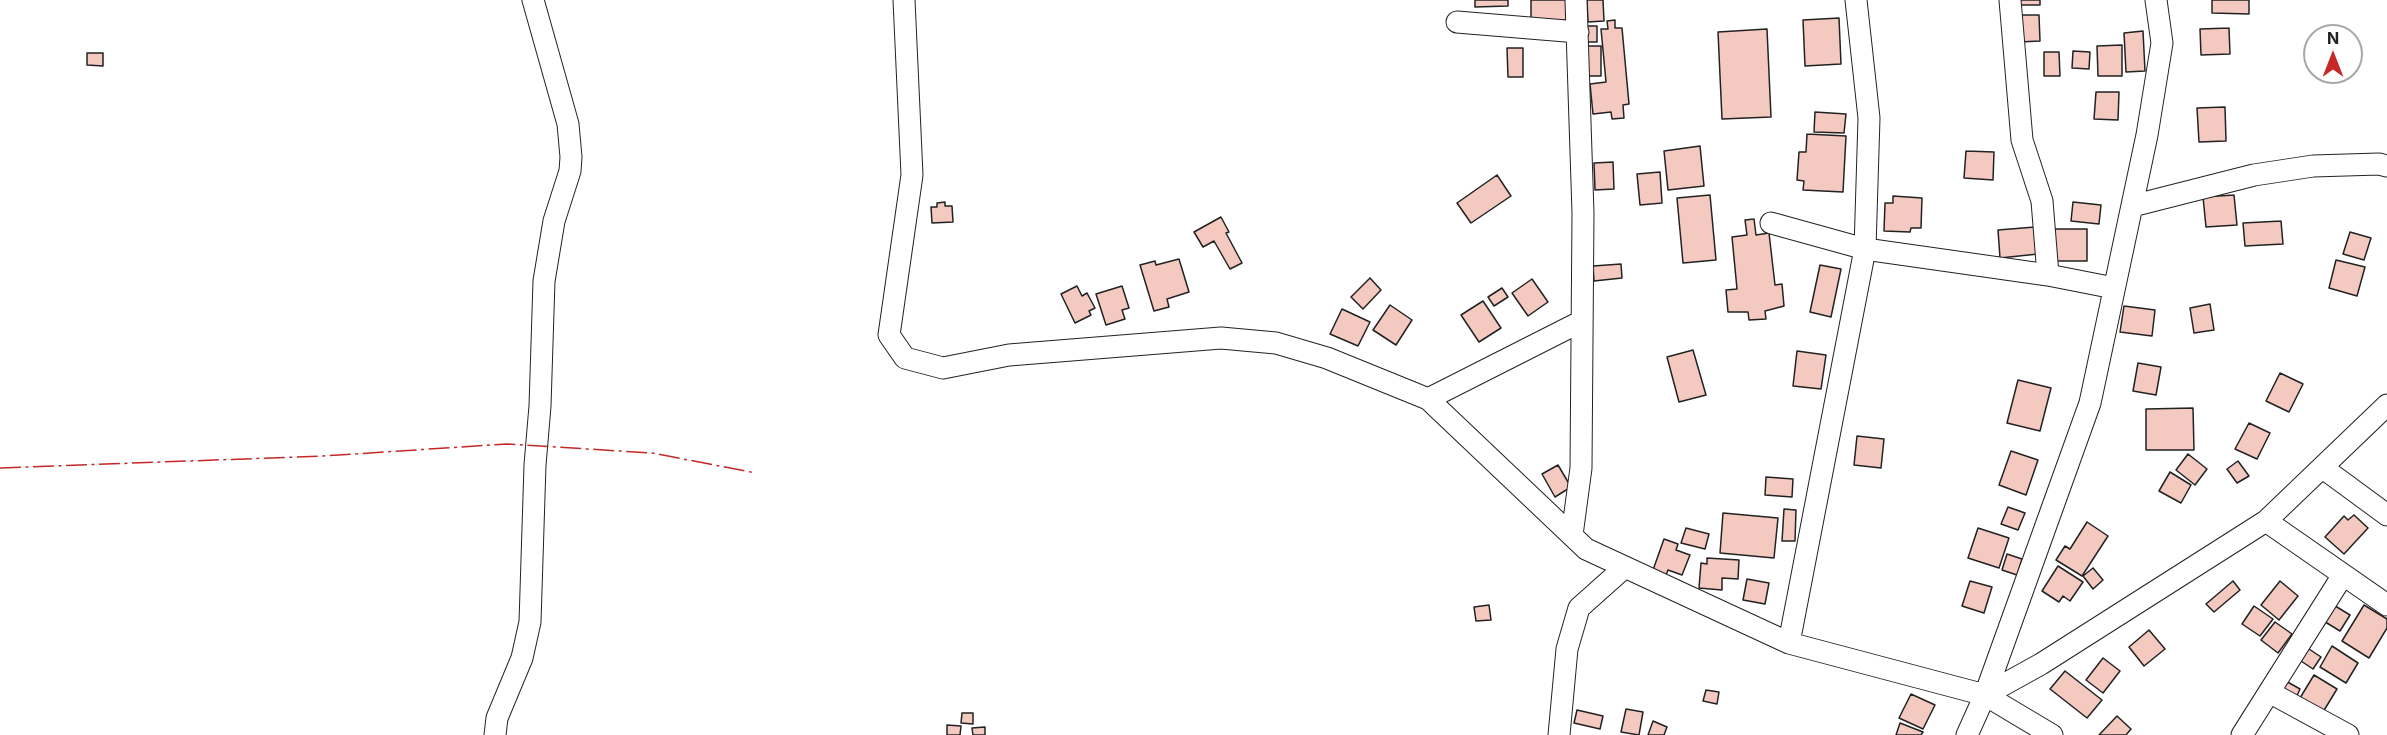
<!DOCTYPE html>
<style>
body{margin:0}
#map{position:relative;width:2387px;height:735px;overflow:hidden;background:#fff;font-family:Inter,sans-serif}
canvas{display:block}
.north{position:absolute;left:2303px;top:24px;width:60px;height:60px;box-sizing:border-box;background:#fff;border:2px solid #a7a7a7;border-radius:50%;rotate:0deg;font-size:16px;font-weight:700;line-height:24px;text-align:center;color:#222}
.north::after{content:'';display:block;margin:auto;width:21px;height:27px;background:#c62828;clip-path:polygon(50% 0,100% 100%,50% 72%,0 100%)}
</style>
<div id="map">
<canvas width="2387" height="735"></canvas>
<div class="north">N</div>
</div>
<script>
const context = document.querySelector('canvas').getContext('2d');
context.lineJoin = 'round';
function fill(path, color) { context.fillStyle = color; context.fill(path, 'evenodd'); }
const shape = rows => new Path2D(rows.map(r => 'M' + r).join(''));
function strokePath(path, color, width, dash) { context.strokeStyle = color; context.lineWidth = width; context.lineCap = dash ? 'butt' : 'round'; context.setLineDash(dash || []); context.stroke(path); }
const building = shape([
 [1475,0,1508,0,1508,6,1475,7,1475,0],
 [1531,0,1572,0,1569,20,1531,21,1531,0],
 [1587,0,1603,0,1604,21,1588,22,1587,0],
 [2015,0,2040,0,2040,5,2016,5,2015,0],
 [2212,0,2249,0,2249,14,2212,13,2212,0],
 [2018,15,2039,15,2040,41,2019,42,2018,15],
 [1839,18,1841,64,1805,66,1803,20,1839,18],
 [1615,20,1615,28,1622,28,1629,104,1623,105,1624,118,1612,119,1611,112,1593,114,1590,84,1606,82,1601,29,1608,29,1607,21,1615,20],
 [1587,26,1597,26,1597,42,1587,42,1587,26],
 [2229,28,2230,54,2201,55,2200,29,2229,28],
 [1767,29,1771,117,1722,119,1718,32,1767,29],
 [2143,31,2145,71,2126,72,2124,33,2143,31],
 [2122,45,2122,76,2098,76,2097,46,2122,45],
 [1586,46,1601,46,1601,76,1587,76,1586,46],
 [1507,48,1523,48,1523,77,1508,77,1507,48],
 [2073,51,2090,52,2089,69,2072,68,2073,51],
 [2044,52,2059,52,2060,76,2044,76,2044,52],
 [87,53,103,53,103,66,87,65,87,53],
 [2096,92,2119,92,2118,120,2094,119,2096,92],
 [2225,107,2226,141,2199,142,2197,108,2225,107],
 [1815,112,1846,114,1844,133,1814,132,1815,112],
 [1807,134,1846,136,1843,192,1803,190,1804,181,1797,180,1799,152,1806,152,1807,134],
 [1700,146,1704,186,1668,190,1664,151,1700,146],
 [1966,151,1994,152,1993,180,1964,178,1966,151],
 [1613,162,1614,189,1595,190,1594,163,1613,162],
 [1660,172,1662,203,1640,205,1637,174,1660,172],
 [1497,175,1511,196,1471,223,1457,203,1497,175],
 [1710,195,1716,260,1683,263,1677,198,1710,195],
 [2234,195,2237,225,2206,227,2203,197,2234,195],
 [1893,196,1922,198,1921,228,1911,228,1910,232,1884,231,1885,203,1893,203,1893,196],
 [945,202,945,206,952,206,953,222,932,223,931,207,937,207,937,203,945,202],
 [2073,202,2101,205,2099,224,2071,221,2073,202],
 [1221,217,1229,232,1226,233,1242,263,1230,269,1214,241,1203,247,1194,232,1221,217],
 [1754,219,1756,235,1769,233,1775,285,1782,284,1784,306,1765,311,1766,319,1749,320,1748,312,1728,312,1726,290,1737,289,1732,237,1747,235,1745,220,1754,219],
 [2281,221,2283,244,2245,246,2243,223,2281,221],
 [2035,227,2038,254,2000,258,1998,230,2035,227],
 [2049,229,2087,229,2087,261,2049,261,2049,229],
 [2350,232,2371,238,2364,260,2343,254,2350,232],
 [1179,259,1189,292,1167,299,1169,307,1154,311,1140,265,1155,261,1156,265,1179,259],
 [2336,260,2365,267,2357,296,2329,288,2336,260],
 [1621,264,1622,278,1594,281,1593,266,1621,264],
 [1820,265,1841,269,1831,317,1810,312,1820,265],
 [1370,278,1381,290,1363,309,1351,297,1370,278],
 [1532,279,1548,302,1528,316,1512,293,1532,279],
 [1077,286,1082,296,1087,293,1095,308,1089,311,1091,315,1075,323,1061,294,1077,286],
 [1122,286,1129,308,1122,310,1125,319,1106,325,1096,294,1122,286],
 [1502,288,1508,297,1494,306,1488,297,1502,288],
 [1483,301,1501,328,1479,342,1461,315,1483,301],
 [2210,304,2214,330,2194,333,2190,308,2210,304],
 [1390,305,1412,320,1396,345,1373,330,1390,305],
 [2124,306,2155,310,2152,336,2120,332,2124,306],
 [1342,309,1370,322,1358,346,1330,334,1342,309],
 [1693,350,1706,395,1679,402,1667,357,1693,350],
 [1797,351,1826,355,1821,389,1793,386,1797,351],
 [2138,363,2161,367,2156,395,2133,391,2138,363],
 [2280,373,2303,384,2289,412,2266,401,2280,373],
 [2018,380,2051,388,2040,431,2007,423,2018,380],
 [2193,408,2194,450,2146,450,2146,409,2193,408],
 [2249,423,2270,433,2257,459,2235,449,2249,423],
 [1857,436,1884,439,1881,468,1854,465,1857,436],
 [2011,451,2038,460,2026,495,1999,485,2011,451],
 [2188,454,2207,469,2195,485,2176,470,2188,454],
 [2238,461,2249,476,2237,483,2227,469,2238,461],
 [1558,465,1571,487,1555,497,1542,474,1558,465],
 [2170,472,2191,485,2181,503,2159,491,2170,472],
 [1766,477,1793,479,1792,497,1765,495,1766,477],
 [2008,507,2025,513,2018,530,2001,524,2008,507],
 [1784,509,1796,510,1795,541,1782,541,1784,509],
 [1723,513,1778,518,1774,558,1720,553,1723,513],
 [2354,515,2368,528,2344,554,2325,537,2344,516,2348,520,2354,515],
 [2087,522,2108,536,2082,576,2056,560,2065,546,2070,549,2087,522],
 [1686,528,1709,534,1705,549,1681,543,1686,528],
 [1978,528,2009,538,1999,568,1968,558,1978,528],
 [1664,539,1678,544,1676,550,1690,555,1682,575,1668,570,1666,575,1653,570,1664,539],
 [2007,554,2022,559,2017,575,2002,570,2007,554],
 [1707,558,1739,560,1738,579,1722,578,1722,590,1699,588,1701,563,1707,564,1707,558],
 [2058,566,2083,582,2070,601,2063,596,2059,602,2042,591,2058,566],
 [2093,568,2103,580,2093,589,2083,576,2093,568],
 [1747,579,1769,583,1765,604,1743,600,1747,579],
 [1970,581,1992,587,1984,613,1962,606,1970,581],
 [2233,581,2240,590,2214,612,2206,604,2233,581],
 [2280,581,2298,596,2279,620,2261,605,2280,581],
 [2332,604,2350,615,2340,631,2322,620,2332,604],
 [1489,605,1491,620,1476,621,1474,607,1489,605],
 [2364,605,2387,619,2387,628,2369,658,2342,641,2364,605],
 [2254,606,2273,619,2260,636,2242,624,2254,606],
 [2275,622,2292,634,2278,653,2261,640,2275,622],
 [2149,630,2165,649,2144,666,2129,647,2149,630],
 [2332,646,2358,663,2346,683,2320,667,2332,646],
 [2306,647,2321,657,2313,669,2298,659,2306,647],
 [2103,658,2120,671,2103,693,2086,680,2103,658],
 [2065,671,2102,700,2087,718,2050,689,2065,671],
 [2314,675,2337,689,2323,712,2300,698,2314,675],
 [2284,680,2300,689,2296,698,2279,689,2284,680],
 [1706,690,1719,692,1717,704,1703,701,1706,690],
 [1911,694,1935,705,1923,729,1899,718,1911,694],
 [1626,709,1643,712,1639,735,1621,732,1626,709],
 [1577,710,1603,716,1600,729,1574,723,1577,710],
 [962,713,973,713,973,724,961,723,962,713],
 [2117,716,2131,729,2126,735,2099,735,2117,716],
 [1653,721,1667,727,1664,735,1648,735,1653,721],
 [1900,723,1923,732,1921,735,1896,735,1900,723],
 [947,725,961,726,960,735,947,735,947,725],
 [985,727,985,735,973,735,972,728,985,727]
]);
fill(building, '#f3c9c0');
strokePath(building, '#222', 1.5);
const minor = shape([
 [904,0,912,175,889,335,905,358,943,368,1009,355,1221,338,1276,343,1327,358,1428,399,1586,549,1789,643,1985,695,2052,735],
 [2010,0,2022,140,2042,201,2048,275],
 [1457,22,1578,32],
 [2132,206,2254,175,2313,166,2379,164,2387,166],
 [1771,223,1865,249,2048,275,2114,288],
 [1428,399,1582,321],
 [2323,468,2387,515],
 [2266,521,2387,605],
 [1572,535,1581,468,1583,213,1576,0],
 [1789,643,1865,249,1869,118,1856,0],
 [2269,692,2348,735],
 [1985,695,2041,664,2266,521,2387,405],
 [495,735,497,718,522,658,530,622,535,465,540,406,544,281,554,221,570,171,571,157,568,124,533,0],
 [1559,735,1567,649,1579,608,1625,567],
 [1967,735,1985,695,2090,403,2147,135,2162,43,2156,0],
 [2242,735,2343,575]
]);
strokePath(minor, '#222', 23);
strokePath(minor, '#fff', 21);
strokePath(shape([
 [0,468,323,456,507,444,652,453,756,473]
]), '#c62828', 1.5, [21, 4.5, 3, 4.5]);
</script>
